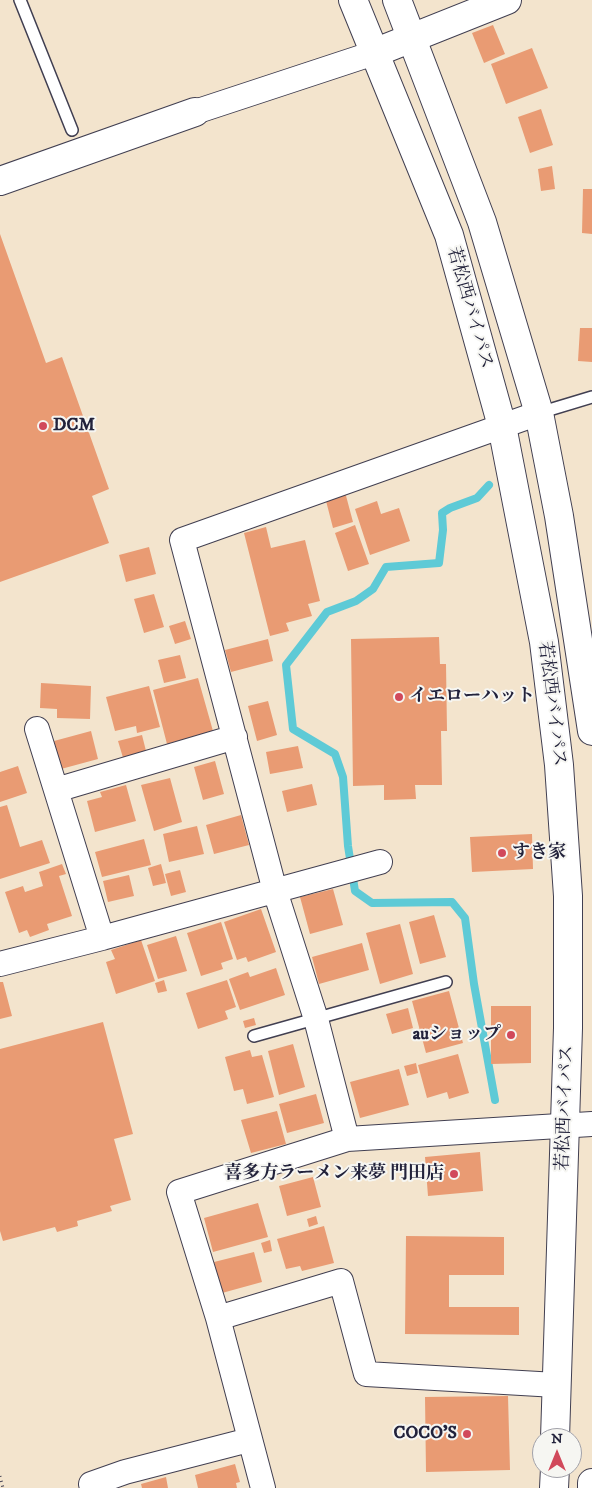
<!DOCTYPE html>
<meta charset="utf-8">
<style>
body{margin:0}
#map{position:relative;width:592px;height:1488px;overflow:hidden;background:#f3e4cd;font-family:"IM FELL DW Pica",serif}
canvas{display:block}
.north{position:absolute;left:532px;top:1428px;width:50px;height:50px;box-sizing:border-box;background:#f6f6f2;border:1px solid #a1a1a9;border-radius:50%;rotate:0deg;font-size:14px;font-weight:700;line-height:20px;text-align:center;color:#22223b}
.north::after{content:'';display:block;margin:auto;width:18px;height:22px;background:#d1495b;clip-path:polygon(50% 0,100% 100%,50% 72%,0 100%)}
</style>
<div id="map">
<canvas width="592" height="1488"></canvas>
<div class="north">N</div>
</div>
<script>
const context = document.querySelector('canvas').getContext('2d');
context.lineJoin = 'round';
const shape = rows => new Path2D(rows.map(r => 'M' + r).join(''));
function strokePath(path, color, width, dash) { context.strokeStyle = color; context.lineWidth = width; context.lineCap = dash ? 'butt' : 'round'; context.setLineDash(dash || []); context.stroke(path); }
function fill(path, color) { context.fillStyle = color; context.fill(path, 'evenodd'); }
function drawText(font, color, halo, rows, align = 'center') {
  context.font = font + ' "IM FELL DW Pica","Noto Serif JP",serif'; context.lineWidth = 4; context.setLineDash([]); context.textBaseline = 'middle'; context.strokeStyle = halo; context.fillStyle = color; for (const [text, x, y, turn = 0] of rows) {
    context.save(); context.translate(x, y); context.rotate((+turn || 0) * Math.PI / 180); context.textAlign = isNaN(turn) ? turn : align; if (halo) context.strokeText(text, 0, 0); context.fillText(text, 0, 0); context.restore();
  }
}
strokePath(shape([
 [489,485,477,498,450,508,442,513,443,530,439,563,386,567,373,589,356,601,327,612,286,665,293,729,335,754,343,777,348,846,355,891,372,903,452,902,465,918,474,984,495,1100]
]), '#5ecad6', 8);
fill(shape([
 [493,25,505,54,484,63,472,33],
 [532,48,548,88,506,104,491,64],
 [541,109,553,145,530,153,518,117],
 [552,166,555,189,541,191,538,169],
 [583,189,592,189,592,234,582,233],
 [0,234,46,363,62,357,109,489,92,496,109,543,0,582],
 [580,328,592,328,592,362,578,361],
 [345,492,353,522,333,528,325,497],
 [377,501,381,514,399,508,410,541,370,555,355,509],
 [355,525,369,564,348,571,335,533],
 [266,527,271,548,305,540,320,601,308,604,312,616,286,623,289,631,270,636,244,533],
 [149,547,156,574,126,582,119,555],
 [154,594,164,627,144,633,134,599],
 [185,621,191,639,175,644,169,626],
 [439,637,440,664,446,664,447,731,441,731,442,785,415,785,416,799,384,800,384,785,353,786,351,639],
 [268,639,273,661,231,672,225,650],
 [180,655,186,678,164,683,158,660],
 [198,678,213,731,167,744,153,690],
 [41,683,91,686,90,719,57,718,57,709,40,708],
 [149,686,160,727,137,733,136,726,115,731,106,697],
 [268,701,277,735,257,741,248,706],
 [91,731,98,759,61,769,54,741],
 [142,735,147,755,124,761,118,741],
 [298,746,303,768,270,774,266,752],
 [215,761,224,794,203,800,194,767],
 [18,766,27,793,0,802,0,772],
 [170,778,182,822,154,831,141,785],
 [312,784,317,805,287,812,282,791],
 [126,785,136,821,95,832,87,801,102,797,100,792],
 [7,805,20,847,42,840,50,863,0,879,0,807],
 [241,815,249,845,214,854,206,825],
 [197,826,204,854,169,862,163,834],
 [532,834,533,869,472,872,470,837],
 [144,839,151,865,102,877,95,852],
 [62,864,66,874,59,876,72,916,47,924,49,930,30,937,27,930,19,933,5,892,23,886,25,892,43,886,39,872],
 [161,864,166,883,153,886,148,868],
 [180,870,186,892,171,896,165,874],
 [129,875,134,896,108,902,103,881],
 [333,889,343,925,310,934,300,897],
 [261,909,276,952,248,962,246,957,237,960,224,922],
 [434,915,446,957,420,964,409,922],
 [221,922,233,959,221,963,223,969,201,976,187,933],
 [400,924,413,974,380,984,366,933],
 [176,936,187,971,158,979,147,945],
 [141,940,155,981,116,994,106,962,115,959,111,950],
 [362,943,369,970,319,984,312,957],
 [276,968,285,995,240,1010,229,979,248,972,250,977],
 [164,980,167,991,158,993,155,983],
 [227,980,236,1007,225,1011,228,1019,198,1029,186,993],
 [0,982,3,982,12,1016,0,1019],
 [449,991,463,1043,426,1053,412,1001],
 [491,1006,531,1006,531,1063,491,1064],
 [408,1008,413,1028,392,1034,386,1014],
 [254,1018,256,1025,245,1028,243,1021],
 [103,1022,133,1134,114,1139,131,1200,110,1206,112,1211,77,1221,78,1226,57,1232,55,1227,3,1241,0,1231,0,1049],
 [293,1044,305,1087,279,1095,268,1051],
 [250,1050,252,1057,262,1055,274,1097,247,1104,243,1089,234,1091,225,1057],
 [458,1054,469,1093,449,1099,447,1092,427,1098,418,1065],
 [416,1063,418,1073,407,1076,404,1066],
 [399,1069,409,1105,360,1118,350,1082],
 [316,1094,324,1123,287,1133,279,1104],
 [277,1111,286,1144,251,1153,241,1120],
 [480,1152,483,1191,428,1196,425,1157],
 [313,1177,321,1207,287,1216,279,1186],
 [258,1203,268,1237,213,1252,204,1218],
 [316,1216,318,1224,309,1227,307,1219],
 [324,1226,334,1263,302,1271,300,1266,286,1269,277,1239],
 [406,1236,504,1237,504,1275,449,1275,449,1307,519,1307,519,1335,405,1334],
 [270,1240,272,1251,264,1253,261,1243],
 [254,1252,262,1282,222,1293,214,1262],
 [508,1396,510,1470,426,1472,425,1397],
 [235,1464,240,1482,236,1483,237,1488,198,1488,195,1475],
 [166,1477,168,1488,142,1488,141,1484]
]), '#e99b73');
const service = shape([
 [20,0,72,130],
 [539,413,592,397],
 [254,1036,446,982]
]);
const minor = shape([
 [195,112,374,53],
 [37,729,102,938,380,862],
 [56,790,235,737],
 [0,964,102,938],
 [347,1139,316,1019,275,891,182,540,539,413],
 [218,1318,341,1281,366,1374,556,1385],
 [91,1484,125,1472,249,1440],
 [263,1488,218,1318,179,1192,347,1139,592,1124]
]);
const tertiary = shape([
 [374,53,507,0],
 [0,181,195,112]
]);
const trunk = shape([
 [353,0,449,235,502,426,544,642,559,765,568,896,568,1028,555,1438],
 [397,0,482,222,539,413,559,516,592,731],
 [554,1488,555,1468],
 [592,1488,592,1483]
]);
strokePath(service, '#413f51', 14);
strokePath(minor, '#413f51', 26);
strokePath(tertiary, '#413f51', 30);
strokePath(trunk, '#413f51', 30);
strokePath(shape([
 [0,1476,3,1488]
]), '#413f51', 3, [1, 4]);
strokePath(service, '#fff', 11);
strokePath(minor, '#fff', 24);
strokePath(tertiary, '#fff', 28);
strokePath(trunk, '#fff', 28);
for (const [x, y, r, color] of [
 [43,426,5,"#d1495b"],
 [399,697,5,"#d1495b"],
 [502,853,5,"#d1495b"],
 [511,1035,5,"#d1495b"],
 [454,1174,5,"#d1495b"],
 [467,1434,5,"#d1495b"]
]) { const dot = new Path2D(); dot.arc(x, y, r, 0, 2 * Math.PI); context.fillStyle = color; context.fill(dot); strokePath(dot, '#f6f6f2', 2); }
drawText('18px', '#22223b', '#f6f6f2', [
 ["若松西バイパス",469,308,74],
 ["若松西バイパス",551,704,83],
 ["若松西バイパス",566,1108,-88]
]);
drawText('bold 18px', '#22223b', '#f6f6f2', [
 ["DCM",53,426],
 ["イエローハット",409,697],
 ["すき家",512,853],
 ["auショップ",501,1035,"right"],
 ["喜多方ラーメン来夢 門田店",444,1174,"right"],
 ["COCO’S",457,1434,"right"]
], 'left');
</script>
